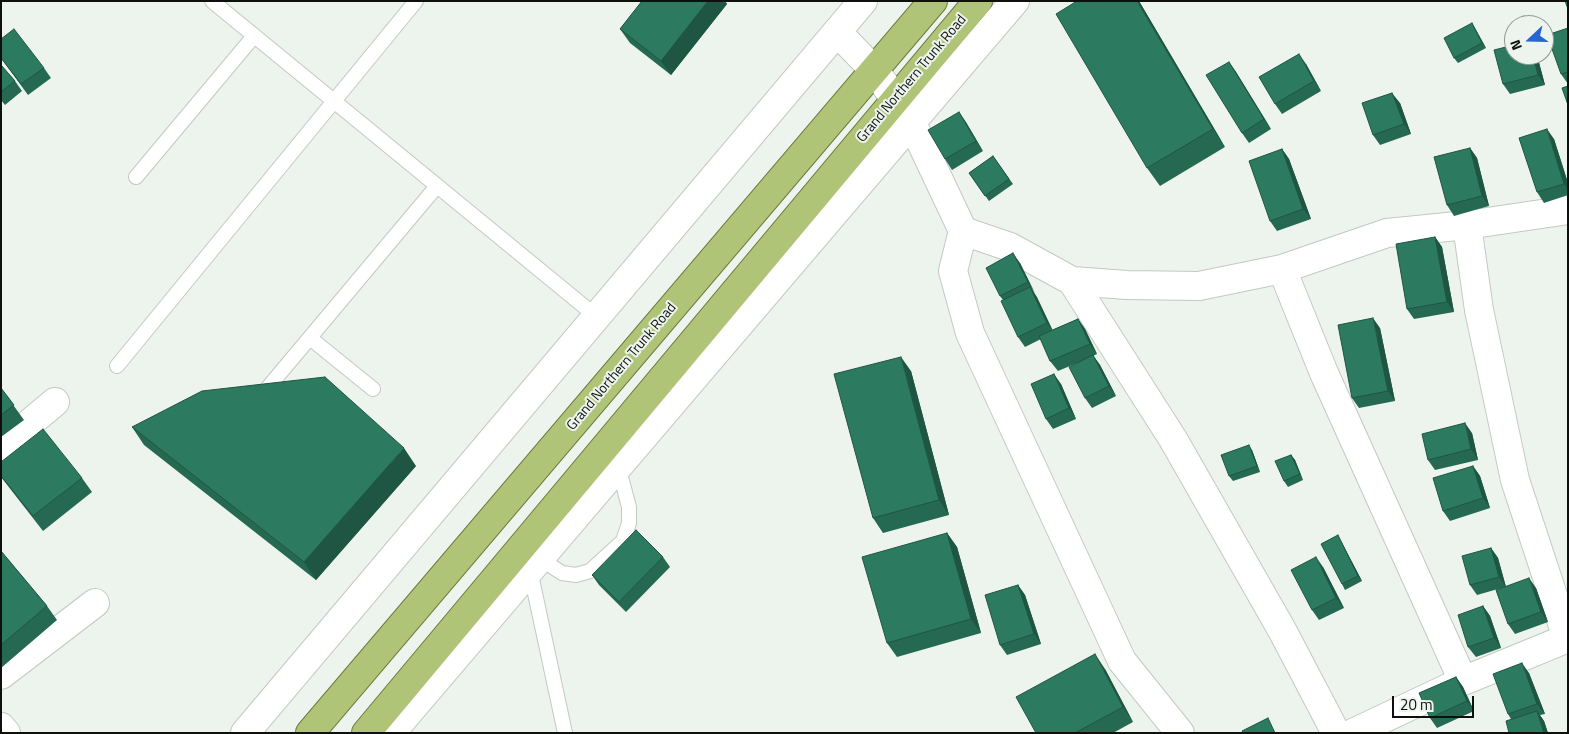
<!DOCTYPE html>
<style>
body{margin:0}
#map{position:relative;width:1569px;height:734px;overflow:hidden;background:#edf4ed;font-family:"Titillium Web",sans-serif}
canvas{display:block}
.frame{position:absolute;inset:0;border:2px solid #0e100e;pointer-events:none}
.north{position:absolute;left:1504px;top:15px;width:50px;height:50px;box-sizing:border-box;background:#edf4ed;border:1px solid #949994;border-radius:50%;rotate:249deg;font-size:14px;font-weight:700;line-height:20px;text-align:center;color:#0e100e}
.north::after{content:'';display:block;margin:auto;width:18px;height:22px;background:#2566d2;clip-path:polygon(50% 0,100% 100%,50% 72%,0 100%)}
.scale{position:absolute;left:1392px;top:696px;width:82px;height:22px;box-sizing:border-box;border:2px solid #0e100e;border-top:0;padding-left:6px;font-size:15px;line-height:18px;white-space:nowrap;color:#0e100e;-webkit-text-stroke:4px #edf4ed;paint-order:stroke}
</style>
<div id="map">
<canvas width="1569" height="734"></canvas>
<div class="frame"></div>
<div class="north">N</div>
<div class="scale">20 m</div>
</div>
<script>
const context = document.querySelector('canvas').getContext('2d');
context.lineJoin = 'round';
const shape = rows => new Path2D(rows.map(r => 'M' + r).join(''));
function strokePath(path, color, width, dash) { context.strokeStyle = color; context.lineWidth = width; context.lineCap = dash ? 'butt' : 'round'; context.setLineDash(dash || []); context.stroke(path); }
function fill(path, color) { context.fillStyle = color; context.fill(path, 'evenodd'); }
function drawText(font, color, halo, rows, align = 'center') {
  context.font = font + ' "Titillium Web",sans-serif'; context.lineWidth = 4; context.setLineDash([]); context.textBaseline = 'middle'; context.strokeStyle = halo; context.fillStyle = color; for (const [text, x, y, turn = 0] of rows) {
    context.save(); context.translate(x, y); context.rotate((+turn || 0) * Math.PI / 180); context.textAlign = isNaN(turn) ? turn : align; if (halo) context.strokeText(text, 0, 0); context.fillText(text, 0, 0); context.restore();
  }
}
const service = shape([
 [212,1,597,317],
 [136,177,254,36],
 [310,338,373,389],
 [117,366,416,1],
 [260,397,437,186],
 [539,558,562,573,576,575,590,571,623,541,629,523,629,507,618,466],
 [530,570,565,733]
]);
const minor = shape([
 [837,32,875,71,911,121,963,231,953,271,970,333,1122,661,1180,733],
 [1467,225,1479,310,1515,480,1567,638],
 [963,231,1010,247,1072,281,1127,285,1199,286,1282,269,1387,233,1467,225,1568,210],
 [1282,269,1324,373,1463,681],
 [1072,281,1173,439,1282,630,1336,733],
 [1,447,55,402],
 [1,675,95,603],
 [1353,733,1463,681,1568,638]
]);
const tertiary = shape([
 [1,727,6,733],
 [245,733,863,1],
 [391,733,1015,1]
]);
const trunk = shape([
 [310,733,933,1],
 [366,733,978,1]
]);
strokePath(service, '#c2c9c2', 16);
strokePath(minor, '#c2c9c2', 30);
strokePath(tertiary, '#c2c9c2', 30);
strokePath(trunk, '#6a7b3d', 30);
strokePath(service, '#fff', 14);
strokePath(minor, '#fff', 28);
strokePath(tertiary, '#fff', 28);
strokePath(trunk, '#b0c478', 28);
fill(shape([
 [642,1,725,1,727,4,671,75,630,43,620,29],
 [1139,1,1225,147,1160,186,1147,168],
 [1472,23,1486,48,1458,63,1454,58],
 [1568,28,1568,84,1561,74],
 [1,39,44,68,51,78,28,95,1,58],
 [1537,55,1545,85,1510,94,1503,84],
 [1229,62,1236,72,1271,129,1249,143,1242,133],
 [1306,64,1321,91,1282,114,1275,104],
 [1,65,15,81,22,91,5,105,1,100],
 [1400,103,1411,134,1380,145,1373,135],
 [959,112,983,151,952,170,945,159],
 [1554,139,1568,183,1568,195,1544,203,1537,192],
 [1470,148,1477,158,1489,206,1454,216,1447,205],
 [1282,149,1289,159,1311,219,1277,231,1270,221],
 [993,156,1013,184,989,201,969,173],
 [1435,237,1442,247,1454,312,1414,319,1407,309],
 [1020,263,1052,330,1078,319,1085,329,1097,354,1093,356,1100,365,1116,396,1092,408,1085,398,1077,363,1058,371,1050,361,1041,339,1025,347,1018,337,1003,300,1000,296],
 [1380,328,1395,401,1359,408,1352,398],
 [911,371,949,515,883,533,873,518],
 [1061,384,1076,419,1053,429,1046,419],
 [1,388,24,420,1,437],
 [132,427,416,466,316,580,144,445],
 [1472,433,1478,460,1435,470,1428,460],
 [1252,450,1260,472,1233,481,1229,476],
 [1291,455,1295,460,1303,480,1288,487,1284,481],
 [1,462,82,478,92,492,43,531,1,477],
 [1473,466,1480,476,1490,508,1450,521,1443,511],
 [947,533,957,547,981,633,897,657,887,643],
 [1341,541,1362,581,1345,590,1342,584],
 [1491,548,1498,558,1506,587,1536,588,1548,622,1515,634,1508,624,1505,587,1477,595,1470,585],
 [1,551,47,606,57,620,1,668],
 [663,557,670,567,626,612,599,585,592,575],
 [1323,567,1344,608,1319,620,1312,610],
 [1018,585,1025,595,1041,644,1007,655,1000,645],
 [1483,606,1490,616,1501,648,1476,657,1468,647],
 [1105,669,1133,722,1113,733,1036,733],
 [1529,673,1545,714,1540,715,1544,721,1548,733,1509,733,1511,719,1508,714],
 [1456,677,1463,687,1474,711,1437,728,1430,718]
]), '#266953');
fill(shape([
 [708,1,725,1,727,4,671,75,661,61],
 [1137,1,1139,1,1225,147,1213,129],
 [1472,23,1475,28,1486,48,1482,43],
 [1299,54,1306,64,1321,91,1314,81],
 [1533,55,1537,55,1545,85,1538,75],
 [1229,62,1236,72,1271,129,1264,119],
 [1392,93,1400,103,1411,134,1404,124],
 [959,112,966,122,983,151,976,141],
 [1547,129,1554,139,1568,183,1568,189,1564,184],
 [1470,148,1477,158,1489,206,1482,196],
 [1282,149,1289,159,1311,219,1303,209],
 [1435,237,1442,247,1454,312,1447,302],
 [1013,253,1020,263,1035,293,1028,282],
 [1030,287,1037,297,1054,333,1047,323],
 [1373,318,1380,328,1395,401,1388,391],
 [1078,319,1085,329,1097,354,1090,344],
 [1093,355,1100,365,1116,396,1109,386],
 [901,357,911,371,949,515,939,500],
 [1054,374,1061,384,1076,419,1069,408],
 [1465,423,1472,433,1478,460,1471,449],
 [1249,445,1252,450,1260,472,1257,466],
 [404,448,416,466,316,580,304,562],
 [1291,455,1295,460,1303,480,1300,474],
 [1473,466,1480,476,1490,508,1483,498],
 [947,533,957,547,981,633,971,619],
 [1338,535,1341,541,1362,581,1358,576],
 [1491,548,1498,558,1506,587,1499,577],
 [1316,557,1323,567,1344,608,1336,598],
 [1529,578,1536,588,1548,622,1541,612],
 [1018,585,1025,595,1041,644,1034,634],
 [1483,606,1490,616,1501,648,1494,638],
 [1095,654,1105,669,1133,722,1123,707],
 [1522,663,1529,673,1545,714,1537,704],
 [1456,677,1463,687,1474,711,1467,701],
 [1537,711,1544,721,1548,733,1544,733]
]), '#1f5543');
const building = shape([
 [642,1,708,1,661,61,620,29,642,1],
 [1077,1,1137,1,1213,129,1147,168,1056,14,1077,1],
 [1565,1,1568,1,1568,9,1565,1],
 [1472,23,1482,43,1454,58,1444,38,1472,23],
 [1568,28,1568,72,1561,74,1547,35,1568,28],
 [14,29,44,68,21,84,1,58,1,39,14,29],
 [1514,45,1514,55,1533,55,1538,75,1503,84,1494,50,1514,45],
 [1299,54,1314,81,1275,104,1259,77,1299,54],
 [1229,62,1264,119,1242,133,1206,75,1229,62],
 [1,65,15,81,1,92,1,65],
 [1568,86,1568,105,1562,88,1568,86],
 [1392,93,1404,124,1373,135,1362,103,1392,93],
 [959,112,976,141,945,159,928,130,959,112],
 [1547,129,1564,184,1537,192,1519,138,1547,129],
 [1470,148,1482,196,1447,205,1434,157,1470,148],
 [1282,149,1303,209,1270,221,1249,161,1282,149],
 [993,156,1009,179,985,196,969,173,993,156],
 [1435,237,1447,302,1407,309,1396,244,1435,237],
 [1013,253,1028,282,1000,296,986,268,1013,253],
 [1030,287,1047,323,1018,337,1001,301,1030,287],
 [1373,318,1388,391,1352,398,1338,325,1373,318],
 [1078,319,1090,344,1050,361,1039,336,1078,319],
 [1093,355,1109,386,1085,398,1069,367,1093,355],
 [901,357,939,500,873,518,834,374,901,357],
 [1054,374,1069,408,1046,419,1031,384,1054,374],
 [325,377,404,448,304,562,132,427,202,391,325,377],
 [1,388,14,405,1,415,1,388],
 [1465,423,1471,449,1428,460,1422,434,1465,423],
 [43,429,82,478,33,516,1,476,1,462,43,429],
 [1249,445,1257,466,1229,476,1221,455,1249,445],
 [1291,455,1300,474,1284,481,1275,461,1291,455],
 [1473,466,1483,498,1443,511,1433,478,1473,466],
 [636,530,663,557,619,602,592,575,636,530],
 [947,533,971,619,887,643,862,557,947,533],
 [1338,535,1358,576,1342,584,1321,544,1338,535],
 [1491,548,1499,577,1470,585,1462,556,1491,548],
 [1,551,47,606,1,645,1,551],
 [1316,557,1336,598,1312,610,1291,570,1316,557],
 [1529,578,1541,612,1508,624,1496,590,1529,578],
 [1018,585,1034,634,1000,645,985,595,1018,585],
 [1483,606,1494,638,1468,647,1458,615,1483,606],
 [1095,654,1123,707,1075,733,1036,733,1016,697,1095,654],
 [1522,663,1537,704,1508,714,1493,674,1522,663],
 [1456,677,1467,701,1430,718,1419,693,1456,677],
 [1537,711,1544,733,1509,733,1506,721,1537,711],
 [1268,718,1275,733,1243,733,1242,731,1268,718]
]);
fill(building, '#2c7a60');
strokePath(building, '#1f5543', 1);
drawText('14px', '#0e100e', '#edf4ed', [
 ["Grand Northern Trunk Road",912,79,-50],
 ["Grand Northern Trunk Road",622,367,-50]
]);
</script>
